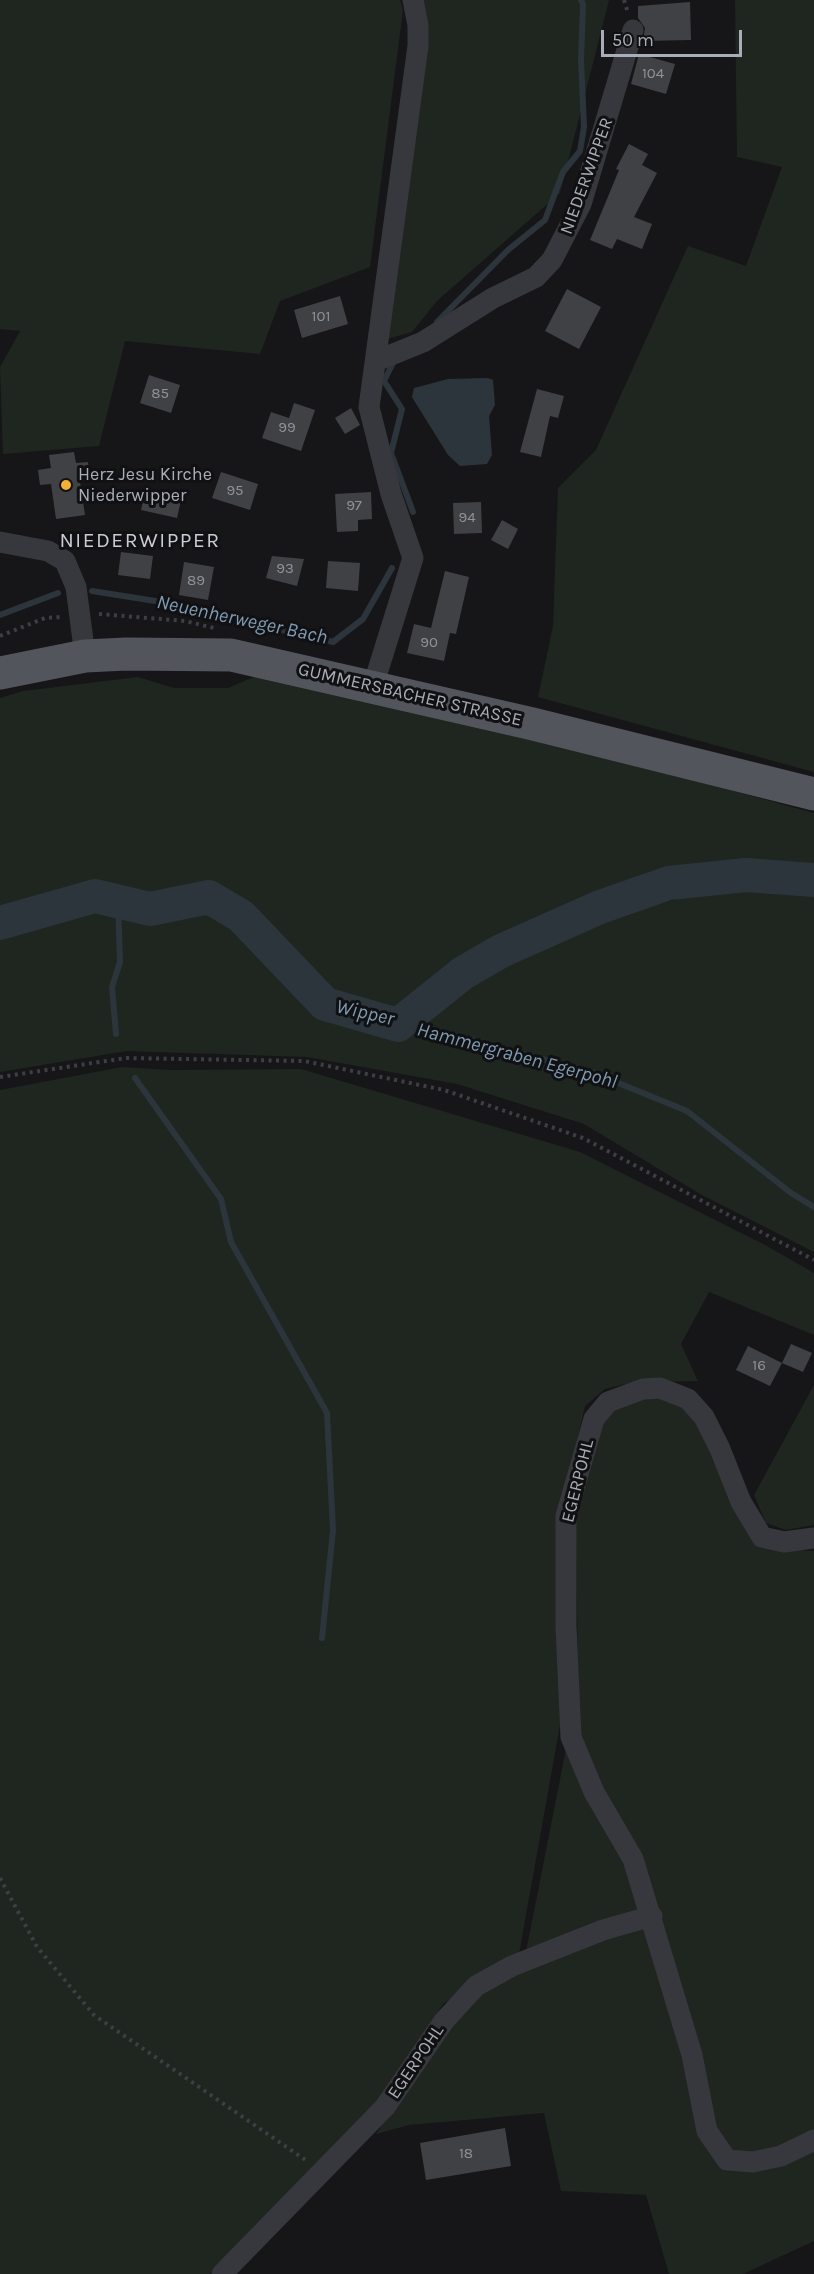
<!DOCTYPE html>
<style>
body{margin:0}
#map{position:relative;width:814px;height:2274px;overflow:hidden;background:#161618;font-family:Karla,sans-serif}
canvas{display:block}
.scale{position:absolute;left:601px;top:30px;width:141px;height:27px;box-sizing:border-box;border:3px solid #a8adb8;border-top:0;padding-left:8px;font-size:18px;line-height:21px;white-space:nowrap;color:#a8adb8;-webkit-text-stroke:4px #111113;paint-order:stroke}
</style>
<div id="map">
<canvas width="814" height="2274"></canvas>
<div class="scale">50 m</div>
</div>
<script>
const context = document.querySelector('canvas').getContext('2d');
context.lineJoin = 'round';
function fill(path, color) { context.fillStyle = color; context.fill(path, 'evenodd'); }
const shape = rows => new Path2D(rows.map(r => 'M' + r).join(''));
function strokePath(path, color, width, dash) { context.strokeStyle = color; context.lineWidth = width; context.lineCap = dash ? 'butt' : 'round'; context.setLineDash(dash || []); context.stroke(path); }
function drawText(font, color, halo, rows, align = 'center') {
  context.font = font + ' Karla,sans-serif'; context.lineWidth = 6; context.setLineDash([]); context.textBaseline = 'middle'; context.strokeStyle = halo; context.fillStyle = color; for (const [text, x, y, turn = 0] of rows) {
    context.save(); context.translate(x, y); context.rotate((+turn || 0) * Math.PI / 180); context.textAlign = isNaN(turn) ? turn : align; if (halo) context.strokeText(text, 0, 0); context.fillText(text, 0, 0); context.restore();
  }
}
fill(shape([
 [0,0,400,0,403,10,370,267,280,301,260,354,125,341,99,446,3,454,0,367,20,331,0,329],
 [420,0,609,0,560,193,437,301,412,332,384,340],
 [735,0,814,0,814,772,538,697,553,626,558,488,596,450,688,246,746,266,782,167,737,157],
 [256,676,525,734,814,813,814,864,746,863,657,878,581,903,461,963,414,992,437,1008,472,976,598,921,692,895,760,886,814,892,814,1252,702,1195,584,1124,457,1084,307,1057,127,1051,0,1072,0,698,23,691,138,677,174,688,228,688],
 [122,1067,171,1070,301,1069,580,1152,767,1246,814,1273,814,1335,709,1292,681,1344,698,1381,634,1382,605,1389,585,1406,560,1515,567,1686,519,1954,443,2004,377,2103,210,2274,0,2274,0,1090],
 [814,1385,814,1525,786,1530,766,1523,754,1495],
 [644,1394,663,1398,697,1415,781,1549,814,1551,814,2241,743,2274,669,2274,646,2195,561,2191,544,2113,409,2125,376,2134,448,2023,486,1989,522,1972,578,1688,576,1521,600,1423,622,1401]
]), '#1e261f');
fill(shape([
 [488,378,493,380,495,405,489,416,492,455,487,464,460,466,448,455,415,402,412,397,414,388,448,379]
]), '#2c353c');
strokePath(shape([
 [437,322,508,250,545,220,563,172,580,151,584,127,581,60,583,4,581,0],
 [393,363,384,381,402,409,391,453,413,512],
 [92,591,168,603,333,642,363,619,392,568],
 [0,615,58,593],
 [398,1025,445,1033,594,1073,687,1111,791,1193,814,1207],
 [116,1034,112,987,120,962,118,901],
 [135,1078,221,1199,231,1242,327,1413,333,1530,322,1638]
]), '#2c353c', 6);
strokePath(shape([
 [0,923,95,896,150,909,209,897,241,916,325,1004,398,1025,463,973,501,951,600,907,669,883,746,875,814,880]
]), '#2c353c', 34);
fill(shape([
 [690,2,691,40,643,41,645,28,638,18,638,6],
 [639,54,675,64,666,94,631,84],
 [629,144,648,154,642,165,657,173,634,217,652,224,642,249,617,239,612,249,590,240,619,170,616,169],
 [567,289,601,307,579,349,545,331],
 [340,296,348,324,302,338,294,310],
 [149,375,180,385,171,413,140,403],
 [537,389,564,396,558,418,550,416,541,457,520,452],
 [294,403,315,410,301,451,262,438,271,412,289,418],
 [351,408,360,425,345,434,335,418],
 [74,452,76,463,88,462,90,481,80,482,85,515,56,519,51,484,40,485,38,470,51,468,49,455],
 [221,472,258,484,250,510,212,498],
 [146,488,182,496,177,518,141,510],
 [371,492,372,519,358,520,358,531,337,532,335,494],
 [481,502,482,533,454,534,453,503],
 [502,520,518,529,508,549,491,540],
 [121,552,153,556,150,579,118,575],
 [272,556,304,559,297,586,266,578],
 [328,561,360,563,358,591,326,588],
 [184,562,214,567,208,600,179,595],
 [445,571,469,577,456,634,450,633,444,661,407,653,414,624,431,628],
 [791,1344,812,1353,803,1372,782,1363],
 [748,1346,782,1363,770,1386,736,1370],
 [505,2128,511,2166,426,2180,420,2143]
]), '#404145');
strokePath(shape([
 [624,0,628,13],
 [99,614,185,621,214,628],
 [0,636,45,618,62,617],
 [0,1077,126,1058,304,1061,444,1090,583,1138,814,1260],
 [0,1878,37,1947,94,2015,307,2161]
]), '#3d3f44', 4, [3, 4.5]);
strokePath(shape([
 [376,361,423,342,493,298,536,277,552,260,581,204,633,30],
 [0,542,48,551,65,561,76,587,85,656],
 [373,686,413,558,391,494,369,407,418,46,418,25,413,0],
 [814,1538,784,1542,762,1537,741,1502,720,1449,704,1417,688,1399,660,1388,643,1389,608,1402,594,1419,566,1516,566,1626,571,1737,594,1792,633,1859,692,2055,707,2131,727,2160,753,2162,781,2156,814,2140],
 [222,2274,385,2107,444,2021,476,1986,512,1966,603,1930,652,1916]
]), '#37383d', 21);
strokePath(shape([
 [0,673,85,656,126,654,231,655,533,724,814,794]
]), '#53555c', 33);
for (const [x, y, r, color] of [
 [66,485,6,"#f2b134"]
]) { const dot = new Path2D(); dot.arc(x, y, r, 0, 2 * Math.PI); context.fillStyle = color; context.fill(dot); strokePath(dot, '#111113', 2); }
drawText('15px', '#8e929b', null, [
 ["104",653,74],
 ["101",321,317],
 ["85",160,394],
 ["99",287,428],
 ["95",235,491],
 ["97",354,506],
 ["94",467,518],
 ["93",285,569],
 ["89",196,581],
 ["90",429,643],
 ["16",759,1366],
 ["18",466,2154]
]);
drawText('18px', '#a8adb8', '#111113', [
 ["NIEDERWIPPER",587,176,-70],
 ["GUMMERSBACHER STRASSE",410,695,13],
 ["EGERPOHL",578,1481,-76],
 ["EGERPOHL",416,2062,-56]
]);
drawText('18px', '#a8adb8', '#111113', [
 ["Herz Jesu Kirche",78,475],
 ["Niederwipper",78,496]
], 'left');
drawText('italic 20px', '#7f9bb3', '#111113', [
 ["Neuenherweger Bach",242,620,12],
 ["Wipper",365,1013,13],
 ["Hammergraben Egerpohl",517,1056,15]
]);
context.letterSpacing = '1.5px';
drawText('21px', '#c9ccd4', '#111113', [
 ["NIEDERWIPPER",140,541]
]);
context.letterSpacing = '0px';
</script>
